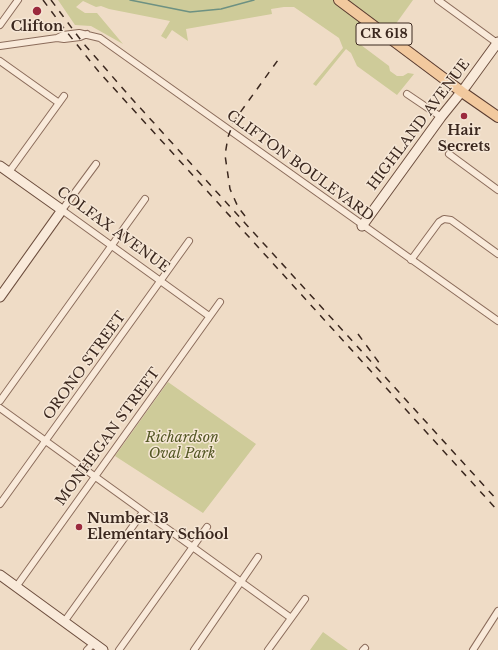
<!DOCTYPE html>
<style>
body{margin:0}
canvas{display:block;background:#efdcc6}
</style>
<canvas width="498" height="650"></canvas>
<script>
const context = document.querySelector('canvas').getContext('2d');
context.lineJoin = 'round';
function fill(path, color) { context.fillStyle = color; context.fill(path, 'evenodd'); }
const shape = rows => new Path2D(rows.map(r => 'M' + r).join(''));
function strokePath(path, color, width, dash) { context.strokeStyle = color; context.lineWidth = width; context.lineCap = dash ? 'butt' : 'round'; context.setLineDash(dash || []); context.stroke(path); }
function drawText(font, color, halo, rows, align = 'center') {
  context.font = font + ' "Libre Baskerville",serif'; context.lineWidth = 3; context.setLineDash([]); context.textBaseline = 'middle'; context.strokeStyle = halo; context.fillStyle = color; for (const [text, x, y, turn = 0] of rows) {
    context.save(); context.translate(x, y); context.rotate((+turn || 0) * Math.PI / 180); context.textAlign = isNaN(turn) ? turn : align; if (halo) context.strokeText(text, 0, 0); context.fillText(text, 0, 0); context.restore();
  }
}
fill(shape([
 [58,0,337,0,371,31,361,45,389,66,390,71,397,76,403,76,408,73,414,74,397,95,357,66,351,53,346,49,316,86,313,84,343,48,339,38,294,7,284,7,271,9,272,14,186,29,188,41,172,30,166,39,161,36,170,21,109,9,101,6,96,7,83,1,76,7,85,13,97,13,123,44,91,26,75,25],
 [342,0,413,0,390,32],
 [168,382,256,444,203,513,115,456],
 [323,632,348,650,310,650]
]), '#cecb99');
strokePath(shape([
 [130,0,190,12,221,9,254,0]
]), '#6d9182', 1.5);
const street = shape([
 [438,0,497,43],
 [0,25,18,0],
 [57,38,63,35,79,33,100,38,498,321],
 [0,46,57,38,64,39,80,37,87,34],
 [0,61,59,103],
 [407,94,441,117],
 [449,154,498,190],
 [96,164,62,210,209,316],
 [9,172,64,96],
 [411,260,439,222,444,219,451,220,498,254],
 [0,401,145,199],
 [0,408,291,618],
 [0,504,189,241],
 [16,587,220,302],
 [64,622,143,512],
 [87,650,94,643],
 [119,650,207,527],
 [194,650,258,557],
 [268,650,305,599],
 [363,650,365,648],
 [473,650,498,611]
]);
const secondary = shape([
 [0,166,62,210,0,297],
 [362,226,441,117,466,86,498,42],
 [0,575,103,650]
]);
const primary = shape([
 [339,0,462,92,498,117]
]);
strokePath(street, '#8b6c5b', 8);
strokePath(secondary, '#6d4e3e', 11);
strokePath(primary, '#593b2f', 12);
strokePath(street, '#f9eada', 6);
strokePath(secondary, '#f9eada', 9);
strokePath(primary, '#f2c99e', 10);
strokePath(shape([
 [43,0,66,31,99,72,498,511],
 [51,0,83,43,133,100,498,501],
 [245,216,238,207,230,189,225,155,228,137,234,121,278,60],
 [358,334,380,364]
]), '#3b281f', 1.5, [7, 7]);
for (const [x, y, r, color] of [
 [37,11,5,"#9b2a3e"],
 [464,116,4,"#9b2a3e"],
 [79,527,4,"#9b2a3e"]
]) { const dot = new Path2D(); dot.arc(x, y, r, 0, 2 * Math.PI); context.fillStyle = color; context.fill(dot); strokePath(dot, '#f6e7d6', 1.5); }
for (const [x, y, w] of [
 [384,34,56]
]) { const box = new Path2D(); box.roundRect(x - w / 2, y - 11, w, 22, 3); context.fillStyle = '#f6e7d6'; context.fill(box); strokePath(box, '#3b281f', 1); }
drawText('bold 13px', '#3b281f', null, [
 ["CR 618",384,34]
]);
drawText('bold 14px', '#3b281f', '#f6e7d6', [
 ["Clifton",37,27],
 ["Hair",464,131],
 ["Secrets",464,147],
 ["Number 13",87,519,"left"],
 ["Elementary School",87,535,"left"]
]);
drawText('14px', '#3b281f', '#f6e7d6', [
 ["HIGHLAND AVENUE",419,125,-53],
 ["CLIFTON BOULEVARD",300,166,36],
 ["COLFAX AVENUE",113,230,36],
 ["ORONO STREET",85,366,-54],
 ["MONHEGAN STREET",108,437,-54]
]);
drawText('italic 14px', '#545825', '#f6e7d6', [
 ["Richardson",182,438],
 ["Oval Park",182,454]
]);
</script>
